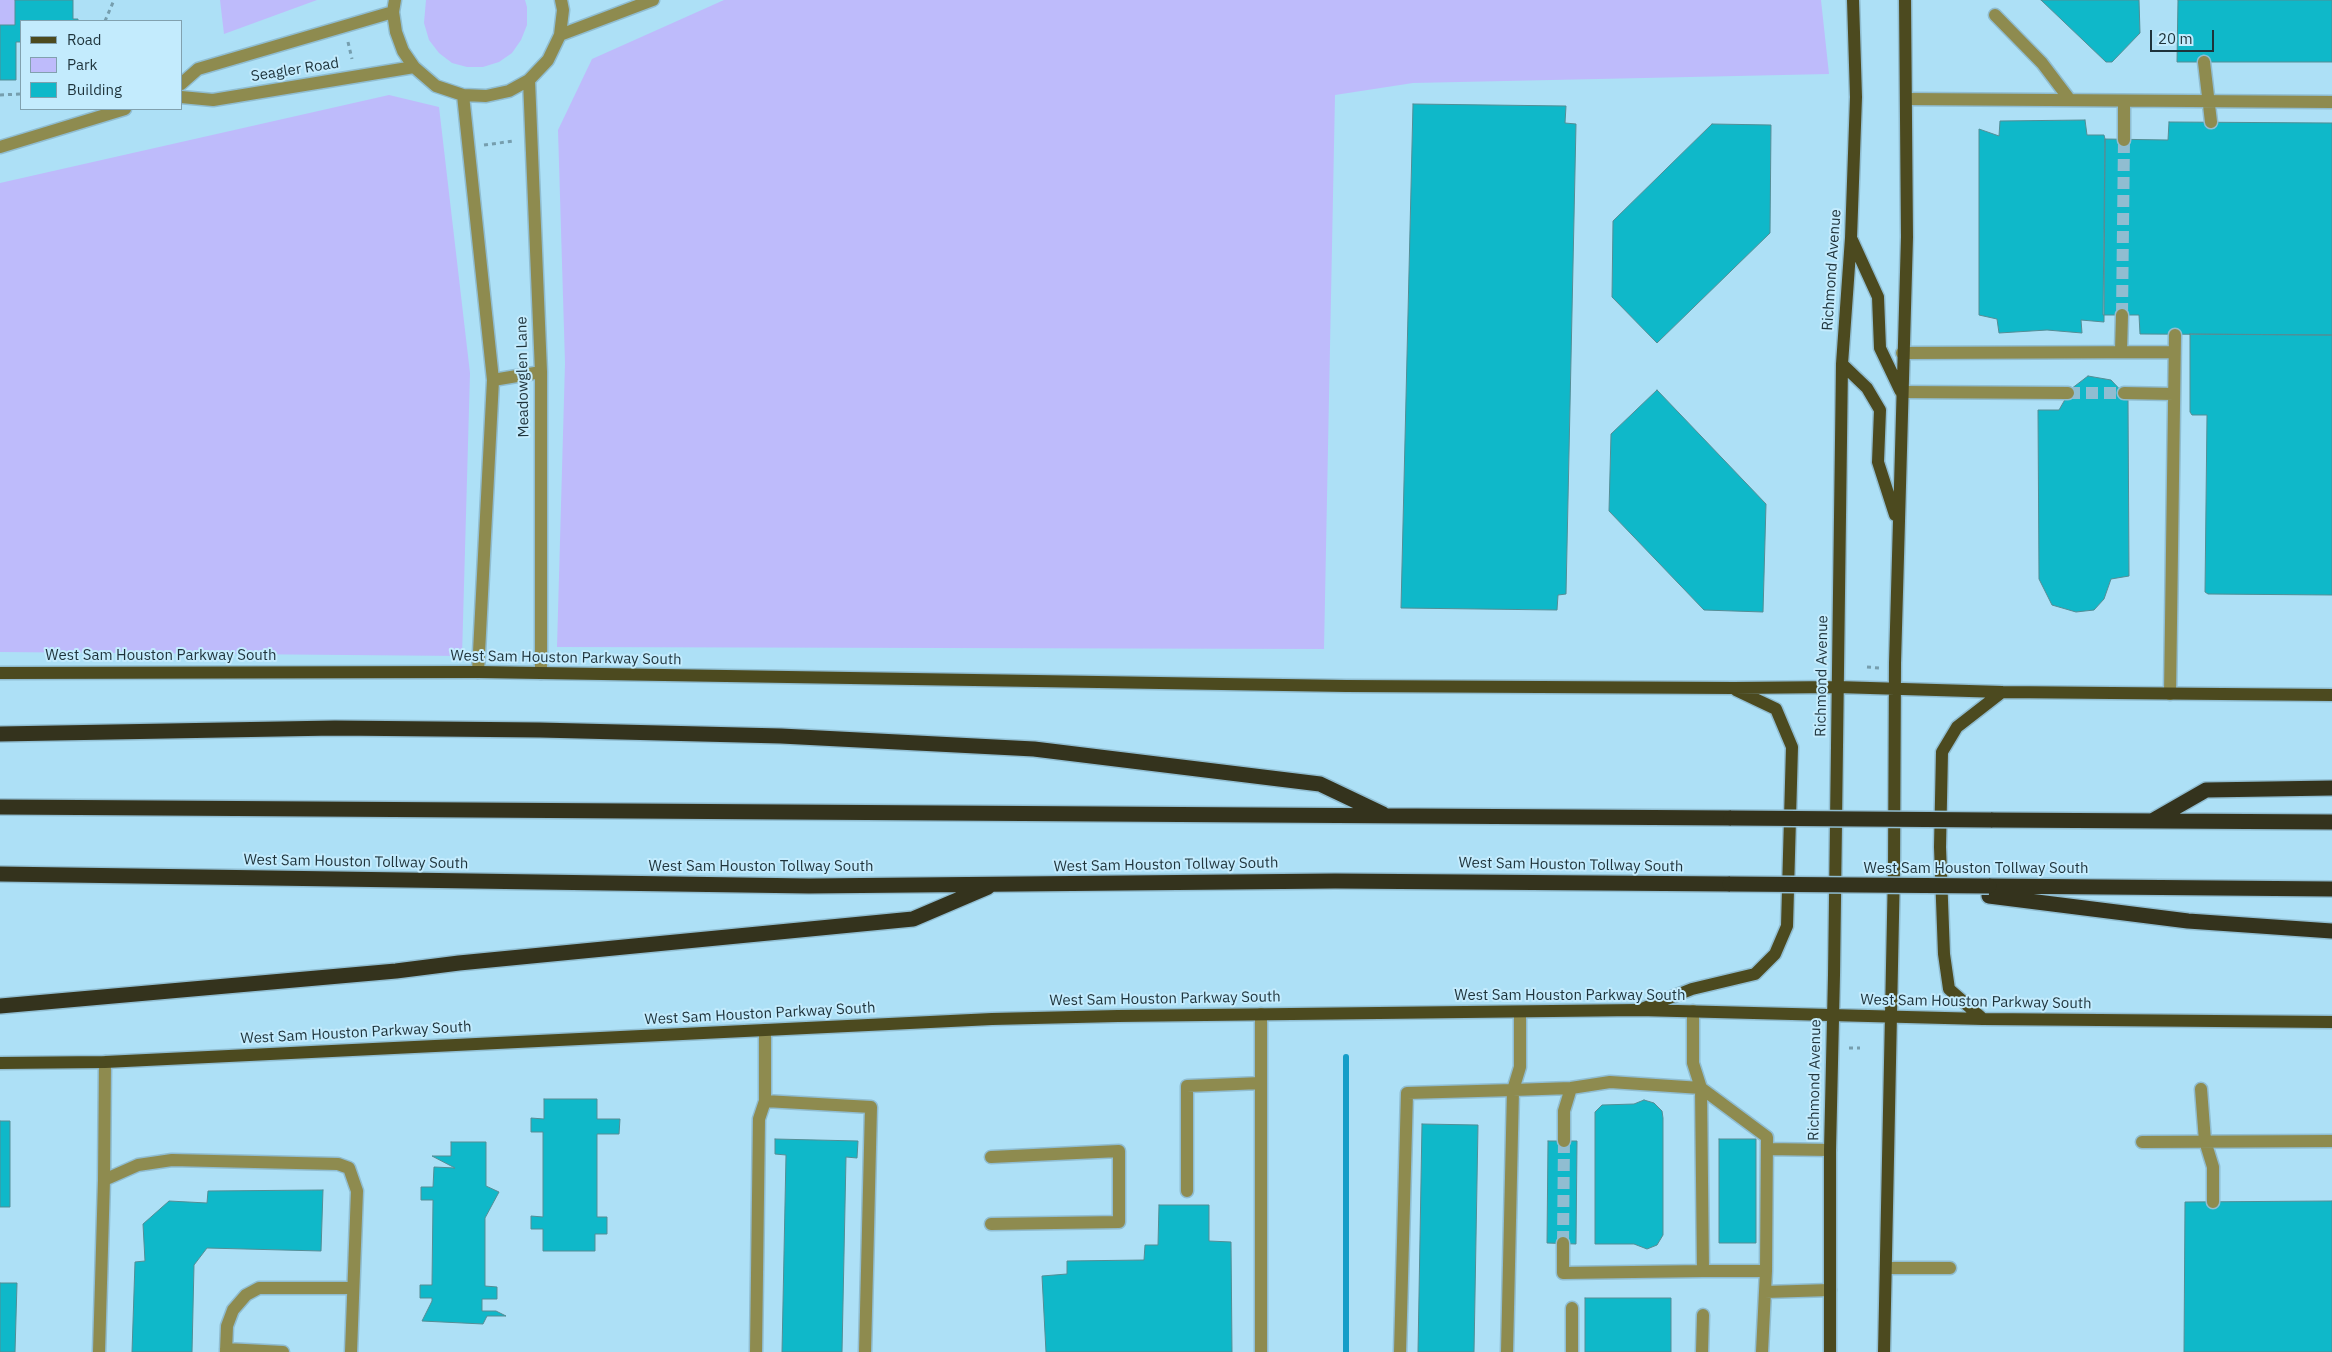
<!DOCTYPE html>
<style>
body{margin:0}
#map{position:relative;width:2332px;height:1352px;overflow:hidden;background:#ade0f6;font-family:"IBM Plex Sans",sans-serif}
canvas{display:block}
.legend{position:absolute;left:20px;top:20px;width:162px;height:90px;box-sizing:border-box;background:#c3ebfd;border:1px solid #81a1af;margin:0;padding:6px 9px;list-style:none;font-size:15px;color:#1e333b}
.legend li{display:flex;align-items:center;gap:10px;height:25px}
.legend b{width:25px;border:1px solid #81a1af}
.scale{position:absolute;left:2150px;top:30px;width:64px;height:22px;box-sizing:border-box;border:2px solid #1e333b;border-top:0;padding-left:6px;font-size:15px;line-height:18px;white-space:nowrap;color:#1e333b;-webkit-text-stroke:4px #c3ebfd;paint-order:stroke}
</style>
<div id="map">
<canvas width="2332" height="1352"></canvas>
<ul class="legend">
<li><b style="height:6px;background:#4c4a1f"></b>Road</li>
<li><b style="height:14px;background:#bebbfb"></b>Park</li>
<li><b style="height:14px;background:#0fb8c9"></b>Building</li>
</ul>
<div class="scale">20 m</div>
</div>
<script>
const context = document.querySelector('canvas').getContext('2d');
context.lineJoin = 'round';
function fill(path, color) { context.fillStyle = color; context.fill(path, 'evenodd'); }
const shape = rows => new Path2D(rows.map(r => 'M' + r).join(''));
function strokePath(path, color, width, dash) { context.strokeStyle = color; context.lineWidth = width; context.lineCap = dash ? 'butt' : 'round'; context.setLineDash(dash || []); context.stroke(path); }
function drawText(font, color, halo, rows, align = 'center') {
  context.font = font + ' "IBM Plex Sans",sans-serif'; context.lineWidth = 4; context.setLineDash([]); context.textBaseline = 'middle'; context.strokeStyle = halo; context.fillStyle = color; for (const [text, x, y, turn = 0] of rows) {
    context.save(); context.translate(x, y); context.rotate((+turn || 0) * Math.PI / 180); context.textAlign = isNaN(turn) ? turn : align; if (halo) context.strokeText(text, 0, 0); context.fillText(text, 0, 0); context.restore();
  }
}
fill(shape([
 [0,0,15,0,15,25,0,25],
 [220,0,317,0,224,34],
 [426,0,525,0,527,7,527,25,521,40,512,53,499,62,483,67,467,67,452,63,439,53,429,40,424,23],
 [724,0,1821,0,1829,74,1413,83,1335,95,1324,649,557,647,565,363,558,130,592,59],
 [389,95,439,107,470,373,462,656,0,652,0,183]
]), '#bebbfb');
strokePath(shape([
 [1346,1057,1346,1352]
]), '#159dc8', 6);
const building = shape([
 [15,0,73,0,73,19,78,19,78,21,21,21,21,42,16,42,16,80,0,80,0,25,15,25,15,0],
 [2041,0,2139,0,2140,33,2112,62,2106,62,2041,0],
 [2178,0,2332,0,2332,62,2177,62,2178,0],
 [1413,104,1566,106,1565,123,1576,124,1566,594,1558,595,1557,610,1401,608,1413,104],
 [2085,120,2087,135,2104,135,2105,139,2104,322,2081,320,2082,333,2047,330,1999,333,1997,319,1979,315,1979,129,1999,136,2000,121,2085,120],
 [2169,122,2332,123,2332,335,2140,334,2139,315,2103,315,2105,139,2168,140,2169,122],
 [1712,124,1771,125,1770,233,1657,343,1612,297,1613,221,1712,124],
 [2190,334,2332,335,2332,595,2208,594,2205,592,2207,415,2192,415,2190,412,2190,334],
 [2088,376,2111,380,2128,398,2129,576,2111,579,2104,599,2094,610,2076,612,2052,605,2039,579,2038,410,2059,410,2071,389,2088,376],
 [1657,390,1766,504,1763,612,1704,610,1609,511,1611,434,1657,390],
 [544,1099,597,1099,597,1119,620,1119,619,1134,597,1134,597,1217,607,1217,607,1234,595,1234,595,1251,543,1251,543,1229,531,1229,531,1216,543,1217,543,1132,531,1132,531,1118,544,1119,544,1099],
 [1644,1100,1654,1103,1662,1111,1663,1118,1663,1235,1657,1245,1647,1249,1634,1244,1595,1244,1595,1112,1602,1105,1634,1104,1644,1100],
 [0,1121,10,1121,10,1207,0,1207,0,1121],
 [1422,1124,1478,1125,1474,1352,1418,1352,1422,1124],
 [775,1139,858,1141,857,1158,846,1157,842,1352,782,1352,786,1155,775,1154,775,1139],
 [1719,1139,1756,1139,1756,1243,1719,1243,1719,1139],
 [1548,1141,1577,1141,1576,1244,1547,1243,1548,1141],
 [451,1142,486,1142,486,1186,499,1192,485,1218,485,1286,497,1287,497,1299,482,1299,482,1311,496,1311,506,1316,487,1316,483,1324,422,1321,432,1301,432,1298,420,1298,420,1285,432,1285,433,1200,421,1200,421,1187,433,1187,434,1167,455,1168,432,1156,451,1156,451,1142],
 [323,1190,321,1251,207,1248,194,1265,192,1352,132,1352,135,1262,145,1261,143,1224,169,1201,207,1203,208,1191,323,1190],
 [2332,1201,2332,1352,2184,1352,2185,1202,2332,1201],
 [1159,1205,1209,1205,1209,1241,1231,1242,1232,1352,1046,1352,1042,1276,1067,1274,1067,1261,1144,1260,1145,1245,1158,1245,1159,1205],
 [0,1283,17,1283,15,1352,0,1352,0,1283],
 [1585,1298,1671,1298,1671,1352,1585,1352,1585,1298]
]);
fill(building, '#0fb8c9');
strokePath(building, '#548d95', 1);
strokePath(shape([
 [2122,315,2124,140],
 [2068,393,2124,393],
 [1563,1243,1564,1141]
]), '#90bdd1', 12, [12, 6]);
const minor = shape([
 [395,0,393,12,396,32,403,51,414,67,436,86,463,95,486,96,509,91,529,80,548,60,560,35,563,10,561,0],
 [1995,15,2042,63,2070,100],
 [560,35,653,0],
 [2204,62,2211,122],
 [529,80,541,372,541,673],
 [181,84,198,69,393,12],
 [463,95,493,380,478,672],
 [181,97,213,100,414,67],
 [1907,99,2332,102],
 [2124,140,2124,101],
 [0,147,125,109],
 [2121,351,2122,315],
 [1902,353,2174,352],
 [493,380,541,372],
 [1901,392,2068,393],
 [2124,393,2174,394],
 [2170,694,2175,335],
 [1693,1011,1693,1063,1701,1088,1703,1271,1766,1271],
 [1261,1014,1261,1352],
 [2201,1089,2205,1141,2213,1167,2213,1202],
 [765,1101,871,1107,865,1352],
 [1564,1141,1564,1111,1571,1088],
 [2142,1142,2332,1141],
 [1767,1149,1830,1150],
 [104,1180,138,1165,172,1160,338,1164,349,1168,357,1191,351,1352],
 [1187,1191,1187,1086,1261,1083],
 [991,1224,1119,1222,1119,1151,991,1157],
 [1563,1243,1563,1273,1703,1271],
 [1886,1268,1950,1268],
 [1765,1292,1830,1290],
 [226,1349,283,1352],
 [99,1352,104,1180,105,1062],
 [226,1352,227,1326,233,1310,246,1295,259,1288,352,1288],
 [756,1352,759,1119,765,1101,765,1030],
 [1400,1352,1407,1093,1513,1090,1520,1067,1520,1013],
 [1507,1352,1513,1090,1571,1088,1610,1082,1701,1088,1767,1137,1766,1271,1762,1352],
 [1572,1352,1572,1308],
 [1702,1352,1703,1315]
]);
const major = shape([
 [1852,240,1878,297,1880,348,1900,390],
 [1842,364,1867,388,1880,410,1878,462,1895,515],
 [0,673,478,672,1346,686,1734,688,1837,687,2002,692,2332,695],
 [1644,1008,1692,989,1755,974,1775,954,1787,926,1792,747,1776,709,1736,690],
 [1983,1019,1949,989,1944,954,1940,847,1942,752,1957,727,2002,692],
 [0,1063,105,1062,992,1019,1118,1016,1639,1010,1983,1019,2332,1022],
 [1830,1352,1830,1150,1834,975,1842,364,1851,238,1856,97,1853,0],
 [1884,1352,1894,869,1895,663,1907,237,1905,0]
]);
const highway = shape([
 [0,734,335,728,540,730,781,736,1034,749,1320,784,1383,814],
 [0,807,1731,818],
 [1991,820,2332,822],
 [2152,821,2206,790,2332,788],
 [0,874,809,886,1335,881,1730,884],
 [1989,886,2332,889],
 [1989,896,2188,921,2332,931],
 [0,1006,396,971,459,963,913,919,988,887]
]);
strokePath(minor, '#90bdd1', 15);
strokePath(major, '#90bdd1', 15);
strokePath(highway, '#90bdd1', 18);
strokePath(shape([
 [105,21,114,0],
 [348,42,352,59],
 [0,95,21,94],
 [484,145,514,141],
 [1867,667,1879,668],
 [1849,1048,1860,1048]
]), '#769eae', 3, [4, 4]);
strokePath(minor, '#8e8b4f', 12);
strokePath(major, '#4c4a1f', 12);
strokePath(highway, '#34331d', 15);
const highwayBridge = shape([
 [1731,818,1991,820],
 [1730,884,1989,886]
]);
strokePath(highwayBridge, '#90bdd1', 18, []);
strokePath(highwayBridge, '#34331d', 15);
drawText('15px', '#1e333b', '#c3ebfd', [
 ["Seagler Road",295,70,-9],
 ["Richmond Avenue",1832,270,-86],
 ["Meadowglen Lane",523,377,-91],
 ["West Sam Houston Parkway South",161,656],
 ["West Sam Houston Parkway South",566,658,1],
 ["Richmond Avenue",1822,676,-89],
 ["West Sam Houston Tollway South",356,862,1],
 ["West Sam Houston Tollway South",1166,865,-1],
 ["West Sam Houston Tollway South",1571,865,1],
 ["West Sam Houston Tollway South",761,867],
 ["West Sam Houston Tollway South",1976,869],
 ["West Sam Houston Parkway South",1570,996],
 ["West Sam Houston Parkway South",1165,999,-1],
 ["West Sam Houston Parkway South",1976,1002,1],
 ["West Sam Houston Parkway South",760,1014,-3],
 ["West Sam Houston Parkway South",356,1033,-3],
 ["Richmond Avenue",1815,1080,-89]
]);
</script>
